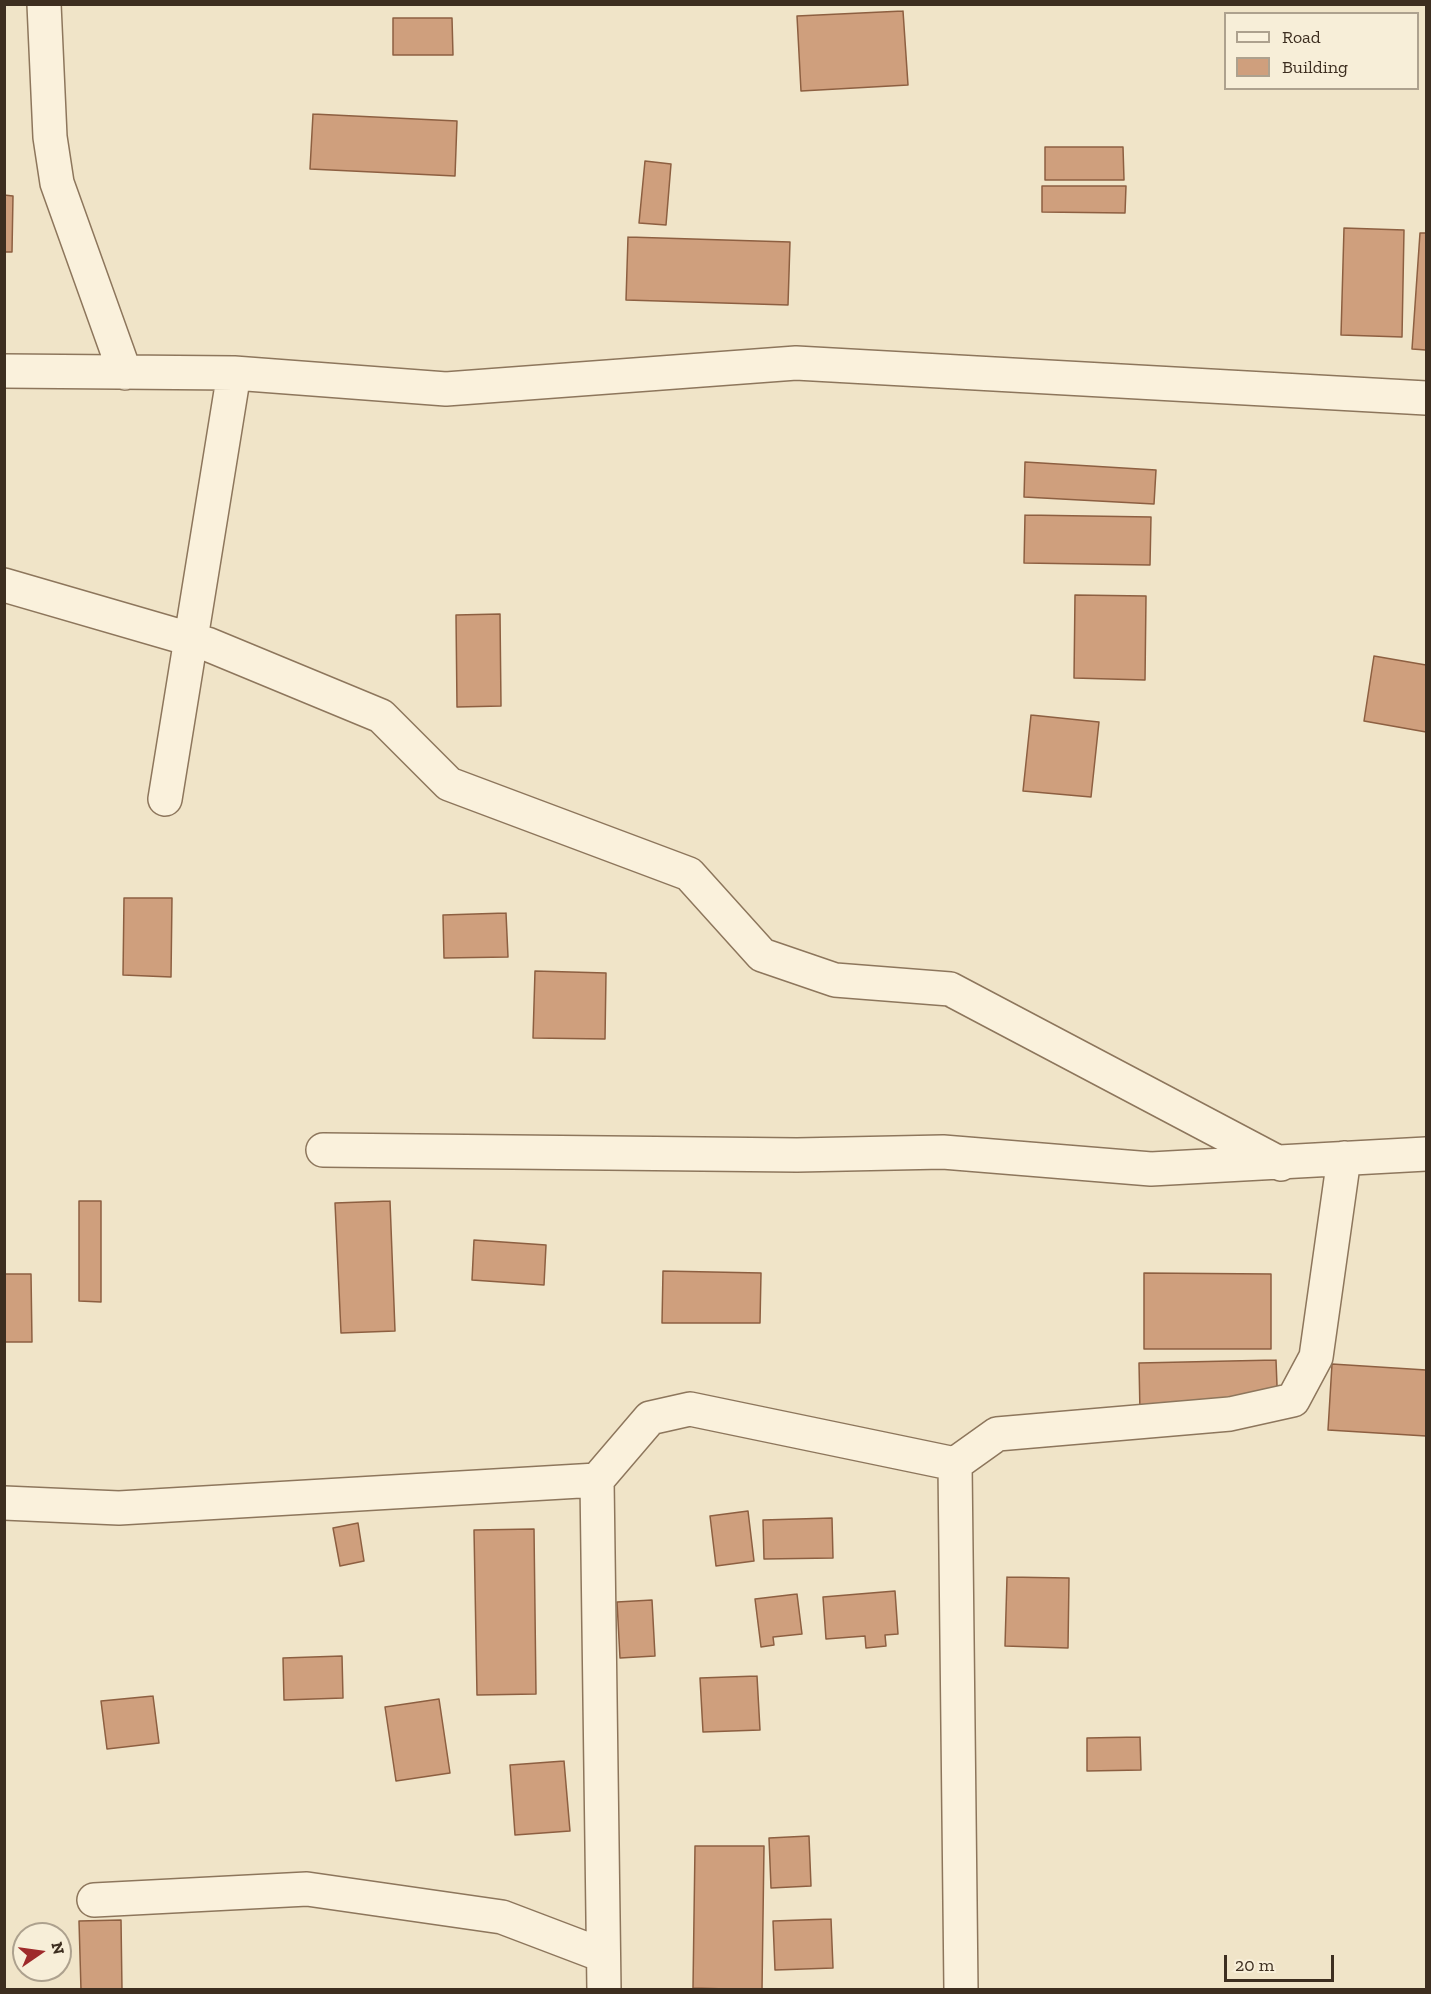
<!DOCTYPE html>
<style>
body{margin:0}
#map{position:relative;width:1431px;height:1994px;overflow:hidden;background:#f0e4c8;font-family:"Zilla Slab",serif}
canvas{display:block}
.frame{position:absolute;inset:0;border:6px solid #3d2e20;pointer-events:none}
.legend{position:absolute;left:1224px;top:12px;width:195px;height:78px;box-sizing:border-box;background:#f7eed8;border:2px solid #ada18e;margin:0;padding:8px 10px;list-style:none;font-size:18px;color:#3d2e20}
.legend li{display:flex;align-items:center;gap:12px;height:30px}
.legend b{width:30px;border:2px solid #ada18e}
.north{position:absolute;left:12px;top:1922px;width:60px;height:60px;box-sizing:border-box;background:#f7eed8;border:2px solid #ada18e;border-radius:50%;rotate:77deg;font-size:16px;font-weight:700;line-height:24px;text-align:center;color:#3d2e20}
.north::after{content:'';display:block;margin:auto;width:21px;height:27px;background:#9e2a2b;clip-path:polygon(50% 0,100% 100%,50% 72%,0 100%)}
.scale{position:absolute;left:1224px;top:1955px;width:110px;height:27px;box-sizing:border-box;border:3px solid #3d2e20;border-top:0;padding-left:8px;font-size:18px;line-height:21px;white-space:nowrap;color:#3d2e20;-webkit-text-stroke:4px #f7eed8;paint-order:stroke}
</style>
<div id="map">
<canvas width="1431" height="1994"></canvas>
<div class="frame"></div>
<ul class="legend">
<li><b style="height:8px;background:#faf1dc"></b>Road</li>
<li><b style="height:16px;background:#cf9f7d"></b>Building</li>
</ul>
<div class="north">N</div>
<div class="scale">20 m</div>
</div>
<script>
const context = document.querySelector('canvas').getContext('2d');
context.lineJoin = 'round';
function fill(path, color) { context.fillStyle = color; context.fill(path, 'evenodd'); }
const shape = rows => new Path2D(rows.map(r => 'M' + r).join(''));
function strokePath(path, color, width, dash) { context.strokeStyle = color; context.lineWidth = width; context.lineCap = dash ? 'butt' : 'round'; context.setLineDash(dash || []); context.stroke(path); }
const building = shape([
 [903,11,908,85,801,91,797,16,903,11],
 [393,18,452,18,453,55,393,55,393,18],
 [313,114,457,121,455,176,310,169,313,114],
 [1045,147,1123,147,1124,180,1045,180,1045,147],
 [645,161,671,164,666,225,639,223,645,161],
 [1042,186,1126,186,1125,213,1042,212,1042,186],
 [4,195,13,196,12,252,4,252,4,195],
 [1344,228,1404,230,1402,337,1341,335,1344,228],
 [1420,233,1426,233,1426,350,1412,349,1420,233],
 [628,237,790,242,788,305,626,300,628,237],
 [1025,462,1156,470,1154,504,1024,497,1025,462],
 [1025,515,1151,517,1150,565,1024,563,1025,515],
 [1075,595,1146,596,1145,680,1074,678,1075,595],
 [500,614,501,706,457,707,456,615,500,614],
 [1374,656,1426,665,1426,732,1364,721,1374,656],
 [1031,715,1099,722,1091,797,1023,791,1031,715],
 [124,898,172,898,171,977,123,975,124,898],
 [506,913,508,957,444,958,443,915,506,913],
 [535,971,606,973,605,1039,533,1038,535,971],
 [79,1201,101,1201,101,1302,79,1301,79,1201],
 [390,1201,395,1331,341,1333,335,1203,390,1201],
 [474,1240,546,1245,544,1285,472,1280,474,1240],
 [663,1271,761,1273,760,1323,662,1323,663,1271],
 [1144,1273,1271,1274,1271,1349,1144,1349,1144,1273],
 [4,1274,31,1274,32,1342,4,1342,4,1274],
 [1276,1360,1278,1411,1140,1413,1139,1363,1276,1360],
 [1332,1364,1426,1370,1426,1436,1328,1430,1332,1364],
 [748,1511,754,1561,716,1566,710,1516,748,1511],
 [832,1518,833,1558,764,1559,763,1520,832,1518],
 [358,1523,364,1561,340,1566,333,1528,358,1523],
 [534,1529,536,1694,477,1695,474,1530,534,1529],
 [1007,1577,1069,1578,1068,1648,1005,1646,1007,1577],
 [895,1591,898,1634,885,1635,886,1646,866,1648,865,1636,826,1639,823,1597,895,1591],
 [797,1594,802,1634,773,1637,774,1645,761,1647,755,1599,797,1594],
 [652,1600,655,1656,620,1658,617,1602,652,1600],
 [342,1656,343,1698,284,1700,283,1658,342,1656],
 [757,1676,760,1730,703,1732,700,1678,757,1676],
 [153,1696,159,1743,107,1749,101,1701,153,1696],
 [439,1699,450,1773,396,1781,385,1707,439,1699],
 [1140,1737,1141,1770,1087,1771,1087,1738,1140,1737],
 [564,1761,570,1831,515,1835,510,1765,564,1761],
 [809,1836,811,1886,771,1888,769,1838,809,1836],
 [695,1846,764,1846,762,1990,693,1988,695,1846],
 [831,1919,833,1968,775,1970,773,1921,831,1919],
 [121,1920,122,1990,81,1990,79,1921,121,1920]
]);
fill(building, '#cf9f7d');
strokePath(building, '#8d5f41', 1.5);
const minor = shape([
 [44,4,50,137,57,183,125,373],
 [4,371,234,373,446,389,796,363,1426,398],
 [4,585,207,644,381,716,449,784,689,874,762,955,835,980,950,989,1281,1164],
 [165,799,234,373],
 [323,1150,797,1155,943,1152,1151,1169,1426,1154],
 [955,1464,961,1990],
 [4,1503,119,1508,597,1480],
 [94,1900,307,1889,502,1917,602,1955],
 [604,1990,597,1480,650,1418,690,1409,955,1464,997,1434,1230,1414,1293,1400,1316,1357,1344,1158]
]);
strokePath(minor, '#8d765c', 36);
strokePath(minor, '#faf1dc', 33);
</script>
